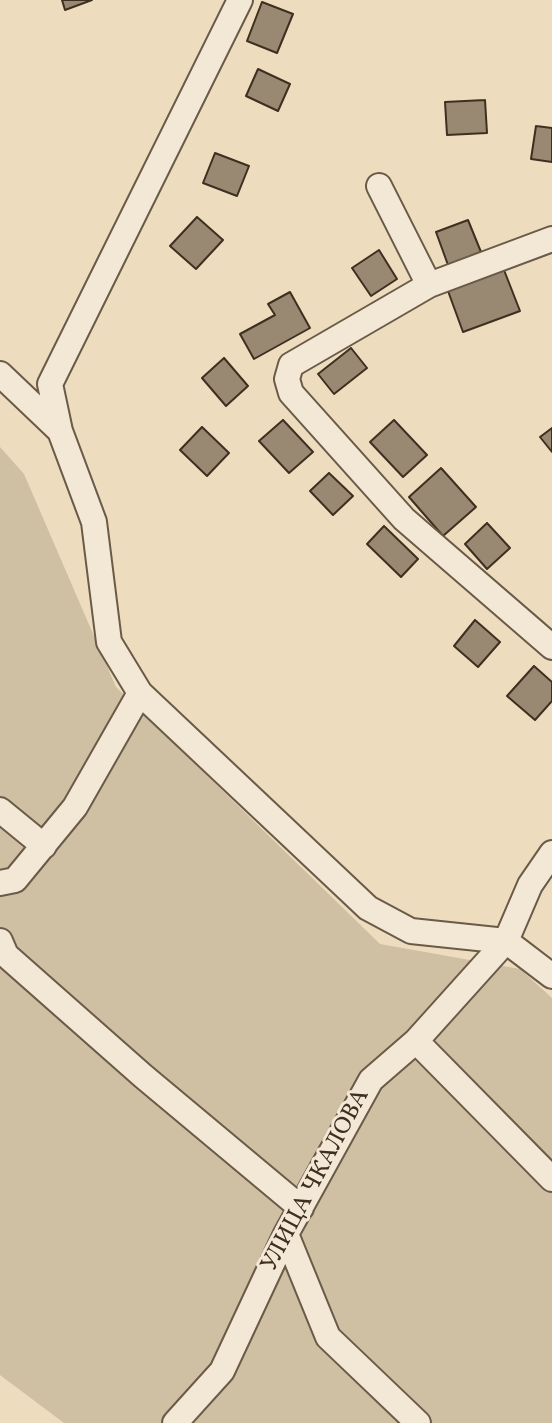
<!DOCTYPE html>
<meta charset="utf-8">
<style>
body{margin:0}
canvas{display:block;background:#eddcbe}
</style>
<canvas width="552" height="1423"></canvas>
<script>
const context = document.querySelector('canvas').getContext('2d');
context.lineJoin = 'round';
function fill(path, color) { context.fillStyle = color; context.fill(path, 'evenodd'); }
const shape = rows => new Path2D(rows.map(r => 'M' + r).join(''));
function strokePath(path, color, width, dash) { context.strokeStyle = color; context.lineWidth = width; context.lineCap = dash ? 'butt' : 'round'; context.setLineDash(dash || []); context.stroke(path); }
function drawText(font, color, halo, rows, align = 'center') {
  context.font = font + ' Vollkorn,serif'; context.lineWidth = 6; context.setLineDash([]); context.textBaseline = 'middle'; context.strokeStyle = halo; context.fillStyle = color; for (const [text, x, y, turn = 0] of rows) {
    context.save(); context.translate(x, y); context.rotate((+turn || 0) * Math.PI / 180); context.textAlign = isNaN(turn) ? turn : align; if (halo) context.strokeText(text, 0, 0); context.fillText(text, 0, 0); context.restore();
  }
}
fill(shape([
 [0,447,24,474,116,687,380,944,520,969,552,998,552,1423,64,1423,0,1375]
]), '#cfbfa3');
const building = shape([
 [62,0,92,0,65,10,62,0],
 [262,2,293,14,277,53,247,41,262,2],
 [258,69,290,84,278,111,246,96,258,69],
 [485,100,487,133,447,135,445,102,485,100],
 [536,126,552,128,552,162,531,159,536,126],
 [215,153,249,166,237,196,203,183,215,153],
 [197,217,223,240,196,269,170,246,197,217],
 [468,220,481,252,448,265,436,232,468,220],
 [379,250,397,279,371,296,352,268,379,250],
 [504,270,520,311,463,332,448,291,504,270],
 [290,292,310,328,254,359,240,334,275,315,268,304,290,292],
 [351,348,367,368,334,394,318,374,351,348],
 [224,358,248,386,226,406,202,378,224,358],
 [283,420,313,452,289,473,259,441,283,420],
 [394,420,427,455,403,477,370,442,394,420],
 [202,427,229,453,207,476,180,450,202,427],
 [552,428,552,452,540,437,552,428],
 [441,468,476,507,443,536,409,497,441,468],
 [329,473,353,496,333,515,310,491,329,473],
 [487,523,510,548,487,569,465,544,487,523],
 [384,526,418,559,401,577,367,544,384,526],
 [475,620,500,642,478,667,454,646,475,620],
 [534,666,552,682,552,701,535,720,507,696,534,666]
]);
fill(building, '#998972');
strokePath(building, '#3e2f20', 2);
const street = shape([
 [240,0,50,384,60,431,94,522,109,642,140,693,368,908,411,931,506,941,552,976],
 [379,186,429,285],
 [552,239,429,285,291,365,287,379,291,393,404,519,552,647],
 [0,374,60,431],
 [0,810,44,846],
 [0,883,15,880,75,807,140,693],
 [0,941,6,955,143,1076,301,1208],
 [416,1041,552,1179],
 [286,1234,328,1337,418,1423],
 [175,1423,222,1371,286,1234,371,1080,416,1041,506,941,530,885,552,853]
]);
strokePath(street, '#6a5a48', 28);
strokePath(street, '#f3e8d5', 24);
drawText('24px', '#3e2f20', '#f3e8d5', [
 ["УЛИЦА ЧКАЛОВА",317,1181,-62]
]);
</script>
